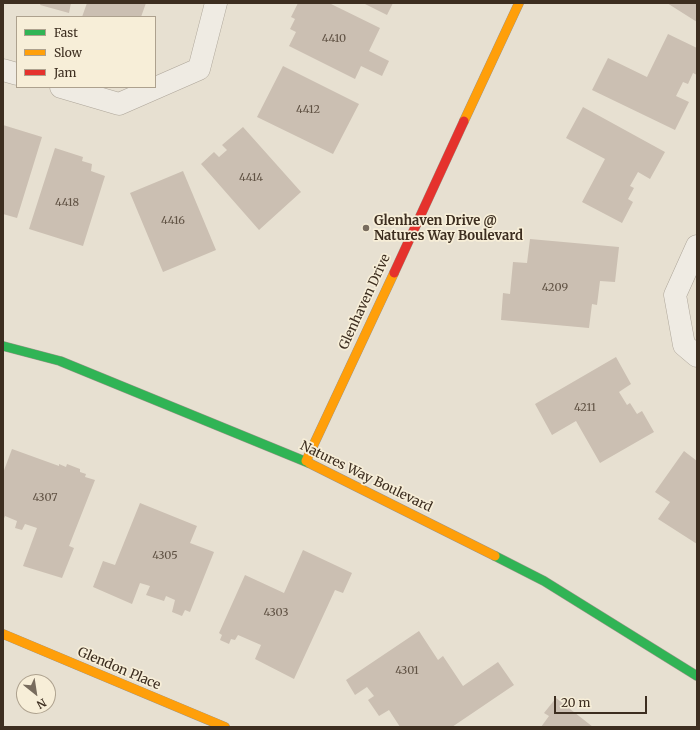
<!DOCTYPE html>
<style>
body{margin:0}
#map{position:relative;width:700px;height:730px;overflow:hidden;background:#e7e0d1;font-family:Merriweather,serif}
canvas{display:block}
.frame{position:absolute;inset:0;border:4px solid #3d2e20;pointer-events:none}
.legend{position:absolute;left:16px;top:16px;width:140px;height:72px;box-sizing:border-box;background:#f7eed8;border:1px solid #ada18e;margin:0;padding:5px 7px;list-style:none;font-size:12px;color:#3d2e20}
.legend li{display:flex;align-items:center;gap:8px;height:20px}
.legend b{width:20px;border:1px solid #ada18e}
.north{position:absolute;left:16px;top:674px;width:40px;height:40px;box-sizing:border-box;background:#f7eed8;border:1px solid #ada18e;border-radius:50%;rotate:150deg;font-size:11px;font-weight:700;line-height:16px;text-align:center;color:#3d2e20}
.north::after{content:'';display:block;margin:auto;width:14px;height:18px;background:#786c5e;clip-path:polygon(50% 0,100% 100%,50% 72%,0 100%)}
.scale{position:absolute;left:554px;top:696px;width:93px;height:18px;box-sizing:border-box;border:2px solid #3d2e20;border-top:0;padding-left:5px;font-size:12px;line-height:14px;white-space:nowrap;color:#3d2e20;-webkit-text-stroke:3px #f7eed8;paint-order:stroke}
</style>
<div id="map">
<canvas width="700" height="730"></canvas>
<div class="frame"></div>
<ul class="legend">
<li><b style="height:5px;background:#30b455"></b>Fast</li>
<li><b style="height:5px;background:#ff9f0a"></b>Slow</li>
<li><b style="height:5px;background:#e5322d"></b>Jam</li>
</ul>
<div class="north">N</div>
<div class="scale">20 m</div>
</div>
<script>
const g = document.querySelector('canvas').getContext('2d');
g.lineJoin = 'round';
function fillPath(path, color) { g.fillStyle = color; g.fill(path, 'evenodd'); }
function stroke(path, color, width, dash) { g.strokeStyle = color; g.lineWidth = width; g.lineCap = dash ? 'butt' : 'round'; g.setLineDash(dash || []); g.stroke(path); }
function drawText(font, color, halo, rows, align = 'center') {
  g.font = font + ' Merriweather,serif'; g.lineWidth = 3.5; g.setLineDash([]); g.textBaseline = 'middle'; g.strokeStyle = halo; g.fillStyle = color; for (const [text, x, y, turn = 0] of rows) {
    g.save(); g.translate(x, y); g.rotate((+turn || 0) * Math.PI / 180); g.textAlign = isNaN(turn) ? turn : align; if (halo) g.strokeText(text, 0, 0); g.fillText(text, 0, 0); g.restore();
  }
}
const building = new Path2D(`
 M 41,3 L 71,3 L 69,13 L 40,5 Z
 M 87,3 L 146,3 L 141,17 L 82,17 Z
 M 298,3 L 329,3 L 380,28 L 369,51 L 389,61 L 382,76 L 361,66 L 355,79 L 289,46 L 296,32 L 290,29 L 295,19 L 291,17 Z
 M 363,3 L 393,3 L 387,15 Z
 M 667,3 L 697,3 L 697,22 L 678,10 Z
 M 668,34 L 697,48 L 697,75 L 693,73 L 688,84 L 683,82 L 676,96 L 689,102 L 675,130 L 592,90 L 608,58 L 647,77 Z
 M 283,66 L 359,104 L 333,154 L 257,117 Z
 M 583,107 L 665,152 L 650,179 L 638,172 L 630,186 L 634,188 L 628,199 L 633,202 L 622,223 L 582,202 L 605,159 L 566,138 Z
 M 3,125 L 42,137 L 17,218 L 3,214 Z
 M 243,127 L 301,192 L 259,230 L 201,164 L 214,152 L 219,157 L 227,150 L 222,145 Z
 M 55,148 L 83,157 L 82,161 L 92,164 L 91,171 L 105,176 L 83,246 L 29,229 Z
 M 183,171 L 216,250 L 163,272 L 130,193 Z
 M 530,239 L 619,247 L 615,282 L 600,281 L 597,305 L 592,304 L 589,328 L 501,320 L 503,293 L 510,294 L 513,262 L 527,263 Z
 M 616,357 L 631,384 L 619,392 L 627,405 L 630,403 L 637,414 L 642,411 L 654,432 L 600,463 L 576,421 L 552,435 L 535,404 Z
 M 12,449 L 59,466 L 59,464 L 66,467 L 67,464 L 80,469 L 80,472 L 86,474 L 85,477 L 95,480 L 69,546 L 74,548 L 62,578 L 23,566 L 37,528 L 25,524 L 22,530 L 15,528 L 17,521 L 5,516 L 3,521 L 3,473 Z
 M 684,451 L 697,461 L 697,544 L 658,519 L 670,502 L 655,492 Z
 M 140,503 L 197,526 L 190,543 L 214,552 L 190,612 L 185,610 L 182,616 L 172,612 L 175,600 L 166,596 L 164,601 L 146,595 L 150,586 L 140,583 L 132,604 L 93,587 L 103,561 L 115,565 Z
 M 303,550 L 352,573 L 343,593 L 335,590 L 294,679 L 255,659 L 261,645 L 238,635 L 235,640 L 231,639 L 229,644 L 220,640 L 222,635 L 219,633 L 245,575 L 284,593 Z
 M 419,631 L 438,660 L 443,656 L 463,686 L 498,662 L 514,685 L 452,727 L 400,727 L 389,710 L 379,716 L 368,700 L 374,696 L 367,687 L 355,695 L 346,680 Z
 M 556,698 L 593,727 L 541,727 L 549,716 L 544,713 Z`);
const street = new Path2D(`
 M 3,70 L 17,74
 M 61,87 L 119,104 L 199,69 L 216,3
 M 697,246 L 675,295 L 684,345 L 697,356`);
const fast = new Path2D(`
 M 3,346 L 60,361 L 309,463
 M 495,556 L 544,581 L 697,676`);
const slow = new Path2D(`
 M 464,121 L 519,3
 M 306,461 L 394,273
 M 309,463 L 495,556
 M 3,634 L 225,727`);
const jam = new Path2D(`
 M 394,273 L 464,121`);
const markers = [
 [366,228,4,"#786c5e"]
];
const numberNames = [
 ["4410",334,39],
 ["4412",308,110],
 ["4414",251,178],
 ["4418",67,203],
 ["4416",173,221],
 ["4209",555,288],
 ["4211",585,408],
 ["4307",45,498],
 ["4305",165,556],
 ["4303",276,613],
 ["4301",407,671]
];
const poiNames = [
 ["Glenhaven Drive @",374,221],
 ["Natures Way Boulevard",374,236]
];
const streetNames = [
 ["Glenhaven Drive",365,302,-65],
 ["Natures Way Boulevard",366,477,26],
 ["Glendon Place",119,669,23]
];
fillPath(building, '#cbbfb2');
stroke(street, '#ada599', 23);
stroke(fast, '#9c958a', 10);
stroke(slow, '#9c958a', 10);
stroke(jam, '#9c958a', 10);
stroke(street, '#efebe3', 22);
stroke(fast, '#30b455', 9);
stroke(slow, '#ff9f0a', 9);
stroke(jam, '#e5322d', 9);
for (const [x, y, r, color] of markers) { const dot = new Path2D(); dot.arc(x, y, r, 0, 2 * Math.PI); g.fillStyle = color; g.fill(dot); stroke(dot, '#f7eed8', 1.5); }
drawText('11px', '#605244', null, numberNames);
drawText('bold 13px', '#3d2e20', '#f7eed8', poiNames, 'left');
drawText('13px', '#3d2e20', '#f7eed8', streetNames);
</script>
